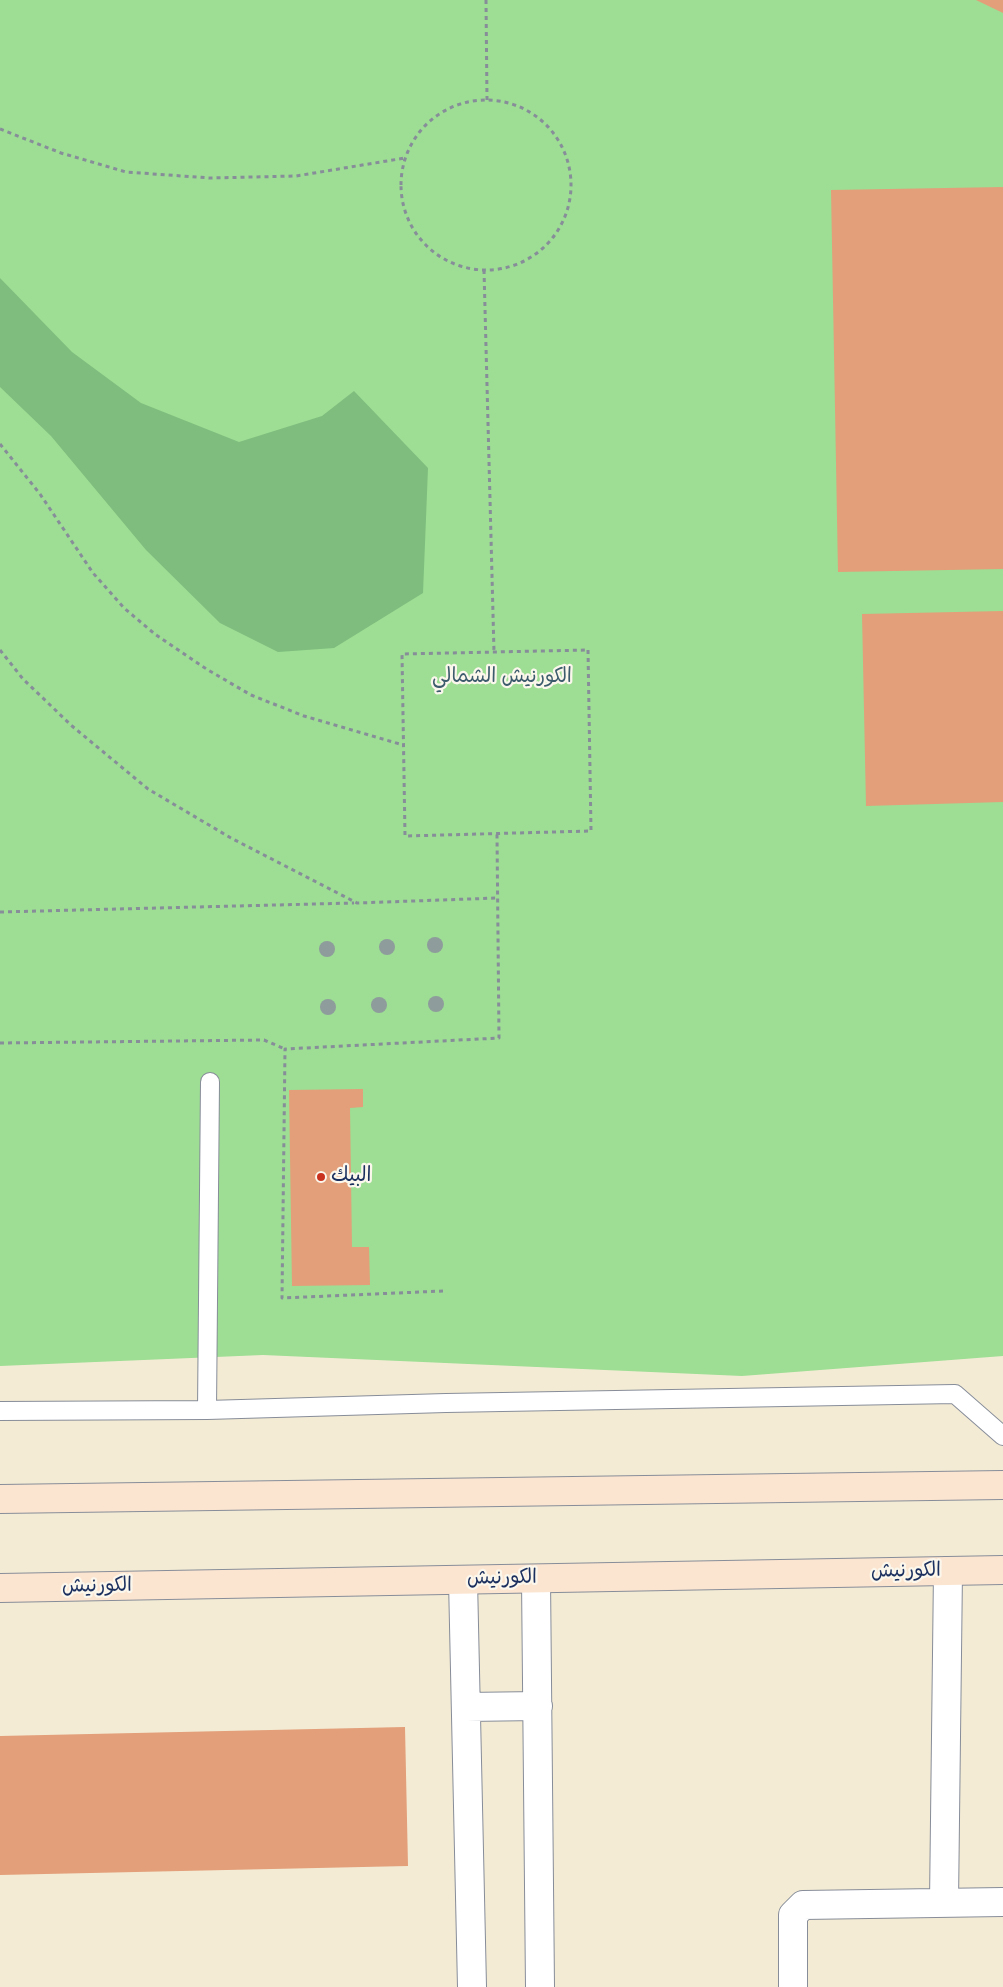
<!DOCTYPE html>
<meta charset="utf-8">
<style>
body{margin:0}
canvas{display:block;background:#f3ebd4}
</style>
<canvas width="1003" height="1987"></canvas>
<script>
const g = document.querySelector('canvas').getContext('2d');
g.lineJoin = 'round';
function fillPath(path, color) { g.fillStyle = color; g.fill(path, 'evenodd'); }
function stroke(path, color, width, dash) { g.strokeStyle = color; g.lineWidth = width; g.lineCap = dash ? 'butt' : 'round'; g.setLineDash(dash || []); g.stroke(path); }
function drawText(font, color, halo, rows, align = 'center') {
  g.font = font + ' Mynerve,"Playpen Sans Arabic",sans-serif'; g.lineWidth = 4.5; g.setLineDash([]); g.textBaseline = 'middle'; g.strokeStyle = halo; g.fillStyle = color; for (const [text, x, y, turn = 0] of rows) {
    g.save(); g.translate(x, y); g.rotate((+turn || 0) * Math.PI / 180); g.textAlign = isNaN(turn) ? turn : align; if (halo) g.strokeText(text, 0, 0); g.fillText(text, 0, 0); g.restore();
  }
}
const green = new Path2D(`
 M 0,0 L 1003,0 L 1003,1356 L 742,1376 L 263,1355 L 0,1366 Z`);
const forest = new Path2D(`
 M 0,278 L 72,352 L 141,403 L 239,442 L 322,416 L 354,391 L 428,468 L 423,593 L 334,648 L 278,652 L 220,623 L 146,550 L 51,436 L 0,387 Z`);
const building = new Path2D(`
 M 976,0 L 1003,0 L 1003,13 Z
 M 1003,187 L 1003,569 L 838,572 L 831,190 Z
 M 1003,611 L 1003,802 L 866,806 L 862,614 Z
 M 363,1089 L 363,1107 L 350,1108 L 352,1247 L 369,1247 L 370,1285 L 292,1286 L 289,1090 Z
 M 405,1727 L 408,1866 L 0,1875 L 0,1736 Z`);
const path = new Path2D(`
 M 486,0 L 487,100
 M401 185a85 85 0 1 1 170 0a85 85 0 1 1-170 0Z
 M 0,129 L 61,153 L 126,172 L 210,178 L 296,176 L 405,158
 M 484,270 L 494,652
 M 0,444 L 40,494 L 93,573 L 124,608 L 156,635 L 208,670 L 251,695 L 304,716 L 403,745
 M 0,650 L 23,679 L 72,726 L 148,789 L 231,838 L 357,903 L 497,898
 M 588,650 L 591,831 L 405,836 L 402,654 Z
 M 0,912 L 354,903
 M 0,1043 L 264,1040 L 285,1049
 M 443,1291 L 282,1298 L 285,1049 L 499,1038 L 497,834`);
const service = new Path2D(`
 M 207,1410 L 210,1082
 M 0,1411 L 207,1410 L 446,1403 L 955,1394 L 1003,1436`);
const minor = new Path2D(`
 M 536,1579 L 540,1987
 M 463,1580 L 472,1987
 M 466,1707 L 538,1706
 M 944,1902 L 948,1571
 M 793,1987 L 793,1915 L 803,1905 L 1003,1902`);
const secondary = new Path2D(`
 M 0,1499 L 1003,1485
 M 0,1588 L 1003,1570`);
const trees = [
 [435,945],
 [387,947],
 [327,949],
 [436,1004],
 [379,1005],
 [328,1007]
];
const markers = [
 [321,1177,5,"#c8321e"]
];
const parkNames = [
 ["الكورنيش الشمالي",502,678]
];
const poiNames = [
 ["البيك",331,1177]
];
const streetNames = [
 ["الكورنيش",906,1572,-1],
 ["الكورنيش",502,1579,-1],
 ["الكورنيش",97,1587,-1]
];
fillPath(green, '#9dde94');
fillPath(forest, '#7ebd7e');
fillPath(building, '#e39f79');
stroke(service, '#878d99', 20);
stroke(minor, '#878d99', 30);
stroke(secondary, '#878d99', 30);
stroke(path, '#878d99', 3, [4, 4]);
stroke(service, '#fff', 18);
stroke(minor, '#fff', 28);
stroke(secondary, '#fce5d0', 28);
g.fillStyle = '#8e9c9b';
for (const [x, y] of trees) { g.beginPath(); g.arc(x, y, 8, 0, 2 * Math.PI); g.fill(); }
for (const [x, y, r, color] of markers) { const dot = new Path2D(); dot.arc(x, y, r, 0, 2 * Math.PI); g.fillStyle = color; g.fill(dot); stroke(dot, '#fbf7ec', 2); }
drawText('20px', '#3c5b6c', '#fbf7ec', parkNames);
drawText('20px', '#1b2f5e', '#fbf7ec', poiNames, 'left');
drawText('20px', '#1b2f5e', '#fbf7ec', streetNames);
</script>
